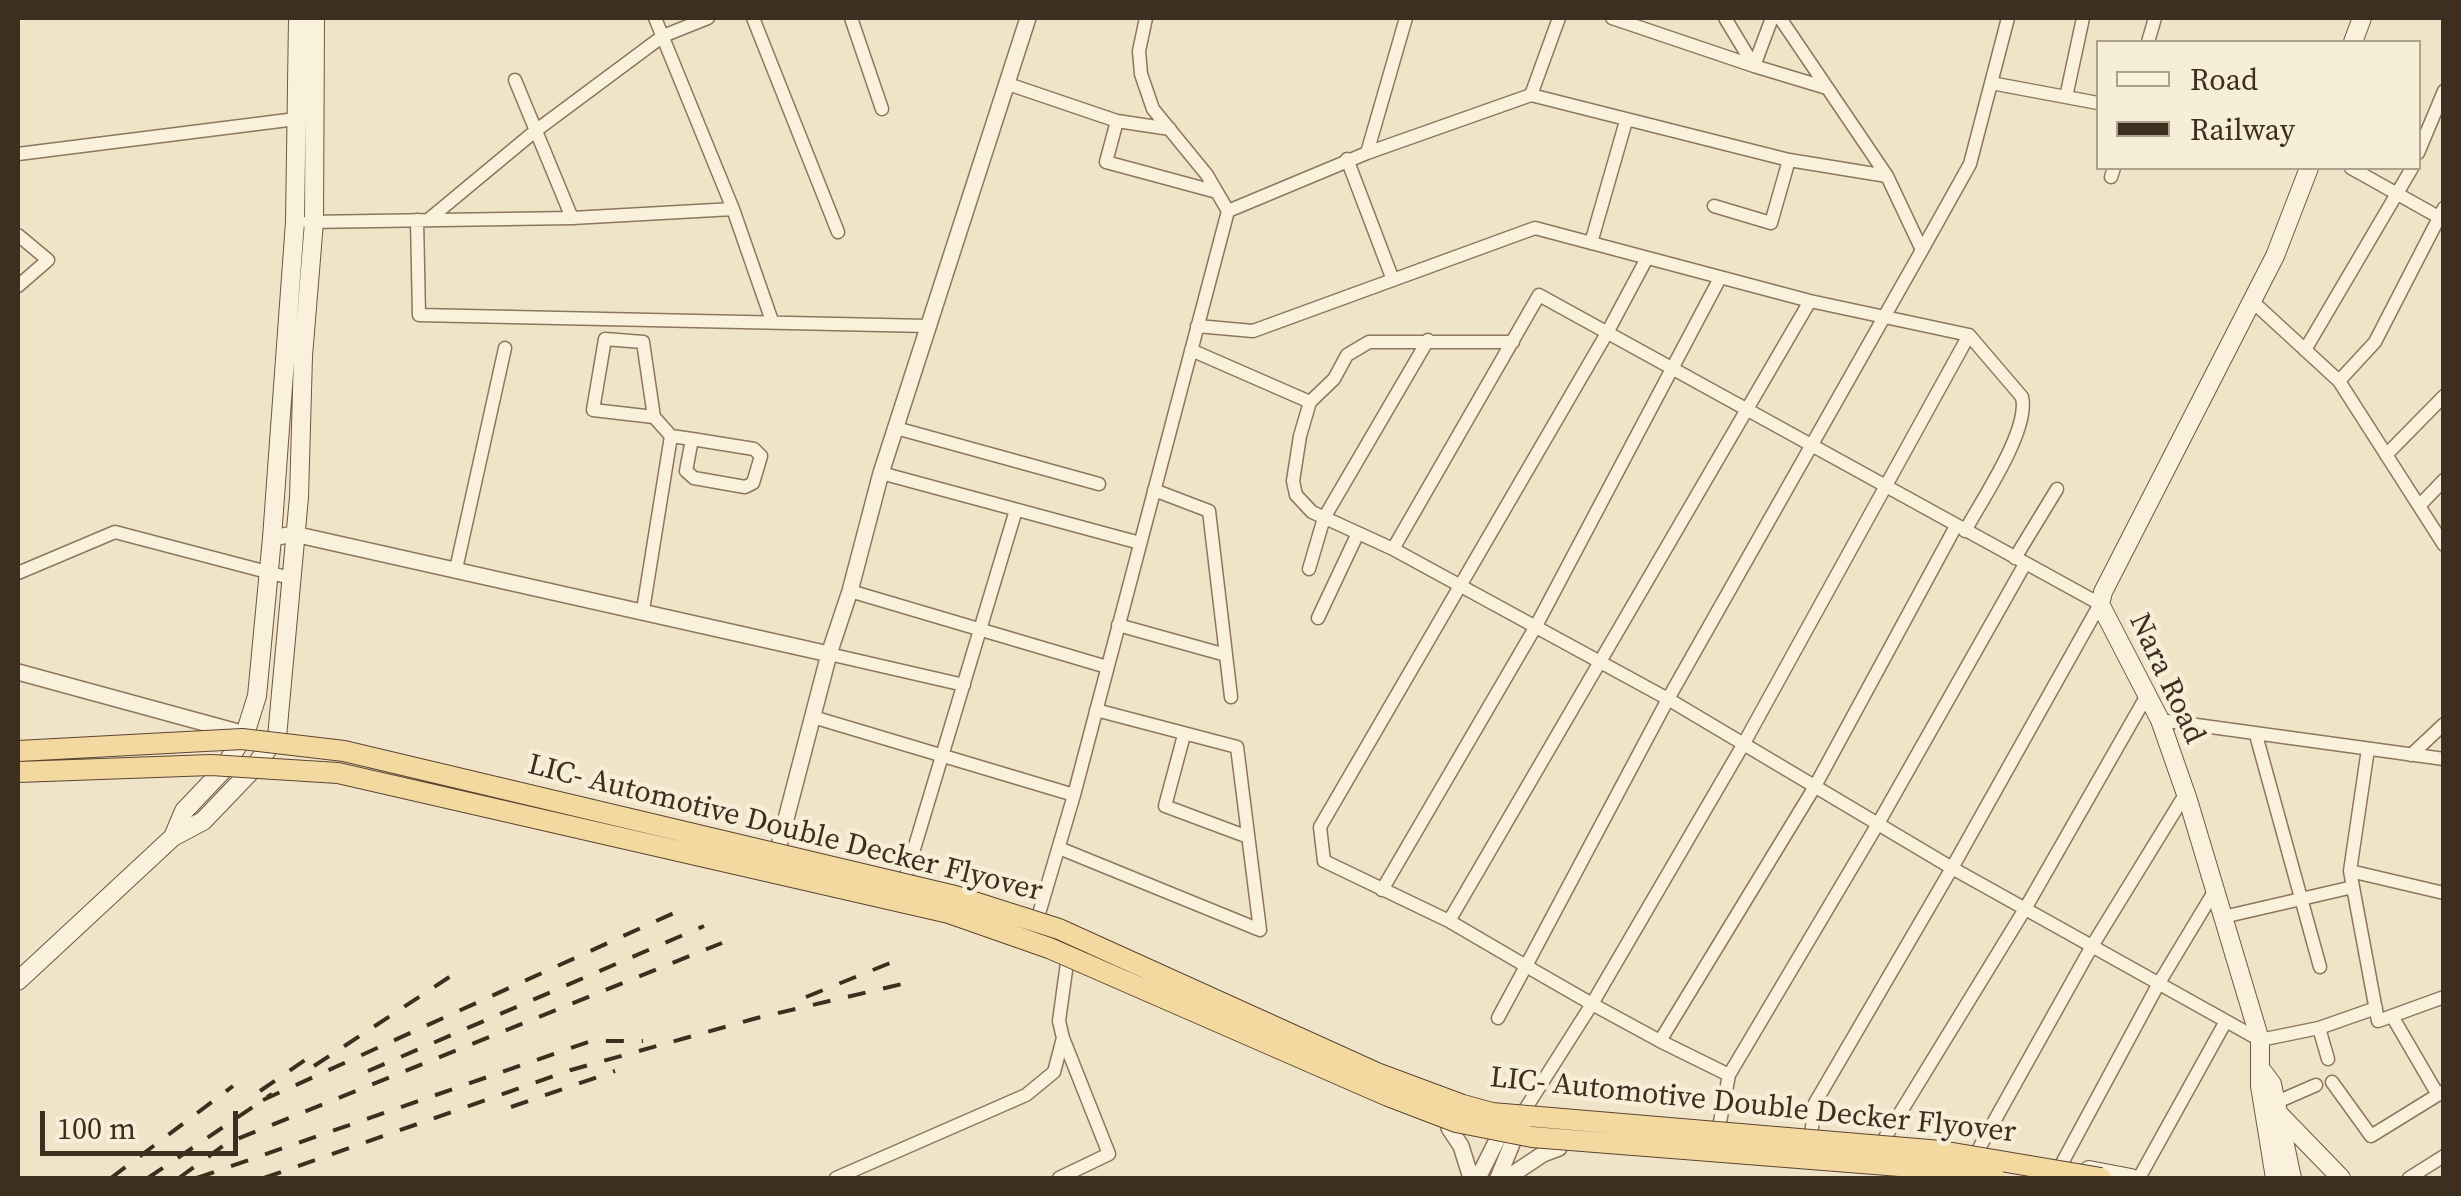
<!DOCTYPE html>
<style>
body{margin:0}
#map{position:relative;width:2461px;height:1196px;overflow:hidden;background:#f0e4c8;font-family:"Source Serif 4",serif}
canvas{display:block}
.frame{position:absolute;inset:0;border:20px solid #3d2e20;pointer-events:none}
.legend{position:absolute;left:2096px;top:40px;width:325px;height:130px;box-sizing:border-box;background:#f7eed8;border:2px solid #ada18e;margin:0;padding:12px 18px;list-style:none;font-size:30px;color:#3d2e20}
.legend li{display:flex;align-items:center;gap:20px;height:50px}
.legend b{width:50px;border:2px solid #ada18e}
.scale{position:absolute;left:40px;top:1111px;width:198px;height:45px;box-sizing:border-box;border:5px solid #3d2e20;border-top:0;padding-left:12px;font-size:30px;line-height:35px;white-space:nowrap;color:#3d2e20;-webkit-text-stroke:8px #f7eed8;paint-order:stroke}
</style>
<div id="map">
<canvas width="2461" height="1196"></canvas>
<div class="frame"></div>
<ul class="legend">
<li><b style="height:12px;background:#faf1dc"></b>Road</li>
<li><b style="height:12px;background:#3d2e20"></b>Railway</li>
</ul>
<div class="scale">100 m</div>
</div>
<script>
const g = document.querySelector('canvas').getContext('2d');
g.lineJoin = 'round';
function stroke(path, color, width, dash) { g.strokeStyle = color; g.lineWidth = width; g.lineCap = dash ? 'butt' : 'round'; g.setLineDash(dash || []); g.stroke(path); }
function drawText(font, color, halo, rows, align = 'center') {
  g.font = font + ' "Source Serif 4",serif'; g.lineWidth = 9; g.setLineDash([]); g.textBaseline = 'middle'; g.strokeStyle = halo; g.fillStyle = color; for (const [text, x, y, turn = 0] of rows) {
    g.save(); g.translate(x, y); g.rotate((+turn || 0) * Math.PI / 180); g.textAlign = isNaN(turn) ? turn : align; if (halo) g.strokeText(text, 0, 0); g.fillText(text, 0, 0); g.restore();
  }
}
const minor = new Path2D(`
 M 753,18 L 838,232
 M 851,18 L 882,109
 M 1146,18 L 1139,51 L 1141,74 L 1153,109 L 1207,175 L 1228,211 L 1367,153 L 1406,18
 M 1612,18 L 1754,66 L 1725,18
 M 1772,18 L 1754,66 L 1827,88
 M 1780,18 L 1887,176
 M 2148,42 L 2155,18
 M 515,80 L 572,218
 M 1991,83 L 2098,103
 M 1008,84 L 1117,121
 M 2066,97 L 2083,18
 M 1170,129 L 1117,121 L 1106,162 L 1217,192
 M 1367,153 L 1531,95 L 1559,18
 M 2418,153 L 2444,91
 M 18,154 L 296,119
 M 1347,159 L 1393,280
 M 2351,168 L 2444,220
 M 2111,177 L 2114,168
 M 1714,206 L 1771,223 L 1789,160
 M 733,209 L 772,321
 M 417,220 L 419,315 L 928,326
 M 428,220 L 534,132 L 663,36 L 708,18
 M 308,222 L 572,218 L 733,209 L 655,18
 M 18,235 L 48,260 L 18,286
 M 1591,243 L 1626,121
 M 1922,250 L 1970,164 L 2008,18
 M 2252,301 L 2339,381 L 2444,545
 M 1197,326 L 1253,331 L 1535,228 L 1810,301 L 1449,921 L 1526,966 L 1498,1018
 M 1191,350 L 1310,402 L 1300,436 L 1293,481 L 1296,495 L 1312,512 L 1393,549 L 1668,699 L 1952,868 L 2260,1040 L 2319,1028 L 2376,1008
 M 2305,350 L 2412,168
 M 2339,381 L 2375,342 L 2444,208
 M 1310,402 L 1334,379 L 1347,355 L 1369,342 L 1513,342
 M 654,417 L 643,342 L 605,339 L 593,410 L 654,417 L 671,436 L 692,439 L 686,471 L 694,478 L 745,487 L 753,483 L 761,456 L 754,449 L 692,439
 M 896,428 L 1099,484
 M 2386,455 L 2444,396
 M 881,473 L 1140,543
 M 1154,490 L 1209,511 L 1231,697
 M 2419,506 L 2444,480
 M 1965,531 C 1981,501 2030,430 2022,397 L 1969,335
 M 1393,549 L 1539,295 L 2100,604 L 1952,868 L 1815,1103 L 1810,1143
 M 2015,558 L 2057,489
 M 456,569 L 505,348
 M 1309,569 L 1324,518 L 1428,340
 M 18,573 L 115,532 L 290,578
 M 850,591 L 1107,667
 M 643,610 L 671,436
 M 1318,618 L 1358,533
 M 1118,625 L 1226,655
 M 829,654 L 964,685
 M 813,717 L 1074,795
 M 2160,720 L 2444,759
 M 1184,735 L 1165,806 L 1248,837
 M 2256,735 L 2320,967
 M 2411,755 L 2444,724
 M 1059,848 L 1260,930 L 1237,747 L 1096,710
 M 2350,871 L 2368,749
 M 905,879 L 1016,510
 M 1382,890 L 1536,626 L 1720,278
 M 2444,893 L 2350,871 L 2378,1021 L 2444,997
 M 1038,917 L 1074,795 L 1228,211
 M 2223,917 L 2353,887
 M 1449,921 L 1324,861 L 1320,827 L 1607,333 L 1647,258
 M 2392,1016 L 2438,1095
 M 2319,1028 L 2328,1059
 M 1660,1041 L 1592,1004 L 1743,745 L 1969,335 L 1810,301
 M 1729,1075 L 1660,1041 L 1814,788 L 1956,526
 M 2332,1082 L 2371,1136 L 2444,1091
 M 2277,1102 L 2316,1085
 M 1524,1111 L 1592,1004 L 1526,966 L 1668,699 L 1922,250 L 1887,176 L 1789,160 L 1531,95
 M 1719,1127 L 1729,1075 L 1879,822 L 2025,564
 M 1883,1141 L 2025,909 L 2146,697
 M 1977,1152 L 2092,946 L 2186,793
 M 2061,1165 L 2159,983 L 2215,890
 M 836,1178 L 1026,1095 L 1054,1072 L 1063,1038 L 1059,1021 L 1067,963
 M 1059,1178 L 1109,1154 L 1063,1038
 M 2139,1178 L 2226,1021
 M 2409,1178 L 2444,1156`);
const tertiary = new Path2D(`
 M 272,538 L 294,534 L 829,654
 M 18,672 L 245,734
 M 775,861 L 829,654 L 850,591 L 881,473 L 1028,18
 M 1449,1128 L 1461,1146 L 1471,1178
 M 1478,1178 L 1497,1140 L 1500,1122
 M 1498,1178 L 1520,1124
 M 1507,1178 L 1543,1154 L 1559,1148`);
const secondary = new Path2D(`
 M 2353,42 L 2362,18
 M 173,837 L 184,811 L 221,772 L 245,734 L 257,696 L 272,538 L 295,222 L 298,18
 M 18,981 L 173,837 L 203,821 L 250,772 L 277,737 L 299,497 L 303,356 L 314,222 L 315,18
 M 2263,1072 L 2272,1084 L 2292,1178
 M 2280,1115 L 2341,1178
 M 2089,1170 L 2131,1178
 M 2275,1178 L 2260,1086 L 2260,1040 L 2188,800 L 2160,720 L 2100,604 L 2103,592 L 2275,256 L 2309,168`);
const rail = new Path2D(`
 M 18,758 L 230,746 L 315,751 L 961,902 L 1060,936 L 1428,1100 L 1501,1118 L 1568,1127 L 1869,1147 L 1952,1156 L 2082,1178
 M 806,997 L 900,959
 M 314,1066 L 454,974
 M 368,1071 L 704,926
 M 260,1091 L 308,1058
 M 263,1100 L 687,907
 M 511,1107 L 615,1071
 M 111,1178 L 233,1086
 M 148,1178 L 272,1094
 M 179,1178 L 227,1143 L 722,943
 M 197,1178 L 591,1041 L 643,1041
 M 264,1178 L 571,1070 L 757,1018 L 915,981`);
const primaryBridge = new Path2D(`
 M 18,751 L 242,739 L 344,751 L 955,896 L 1059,929 L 1377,1073 L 1463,1105 L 1492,1113 L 1941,1151 L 2101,1178
 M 18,772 L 211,765 L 338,773 L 949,913 L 1049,948 L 1388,1096 L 1456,1122 L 1532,1137 L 1938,1169 L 1995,1178`);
const streetNames = [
 ["Nara Road",2166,679,65],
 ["LIC- Automotive Double Decker Flyover",785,829,14],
 ["LIC- Automotive Double Decker Flyover",1753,1106,6]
];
stroke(minor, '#8d765c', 15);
stroke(tertiary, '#8d765c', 18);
stroke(secondary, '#6f573f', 20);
stroke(minor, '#faf1dc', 12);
stroke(tertiary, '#faf1dc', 15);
stroke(secondary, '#faf1dc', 18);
stroke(rail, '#3d2e20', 4, [18, 18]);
stroke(primaryBridge, '#5b4430', 22, []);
stroke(primaryBridge, '#f3d9a0', 20);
drawText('30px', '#3d2e20', '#f7eed8', streetNames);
</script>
